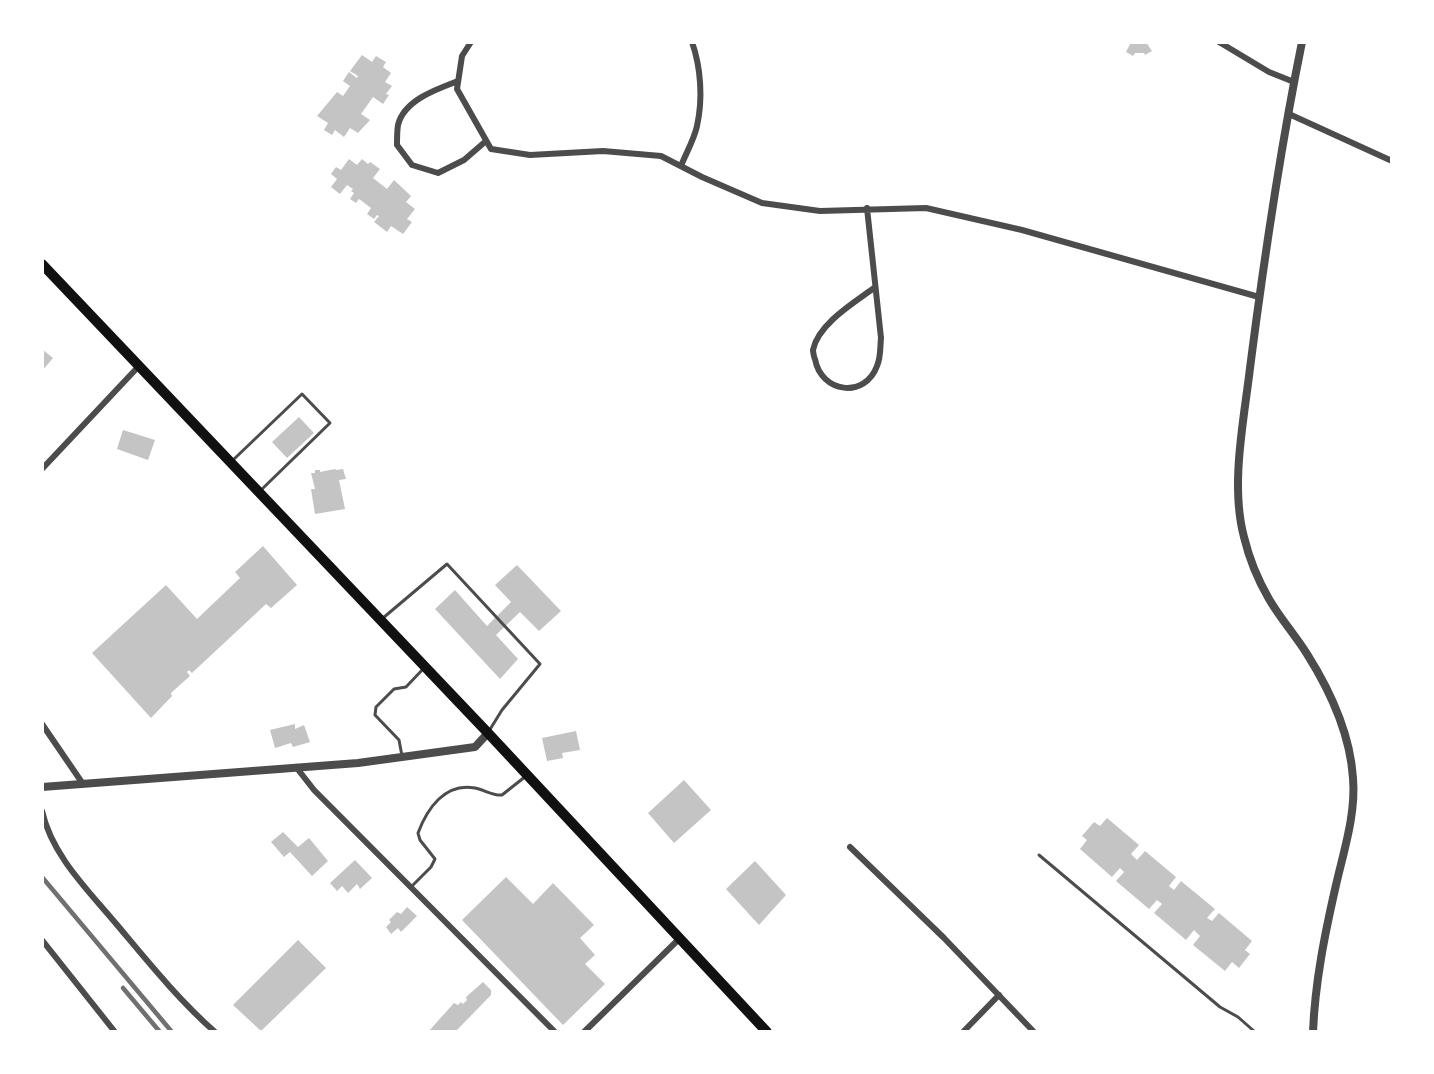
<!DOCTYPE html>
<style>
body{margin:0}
#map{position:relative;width:1434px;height:1074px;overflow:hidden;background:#fff;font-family:Commissioner,sans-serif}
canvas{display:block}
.frame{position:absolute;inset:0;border:44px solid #fff;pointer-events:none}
</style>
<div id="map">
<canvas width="1434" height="1074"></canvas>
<div class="frame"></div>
</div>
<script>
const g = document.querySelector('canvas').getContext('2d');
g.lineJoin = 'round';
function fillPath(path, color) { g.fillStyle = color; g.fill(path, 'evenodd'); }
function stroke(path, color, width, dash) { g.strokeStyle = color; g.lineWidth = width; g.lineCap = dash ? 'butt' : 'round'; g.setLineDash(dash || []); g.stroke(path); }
const building = new Path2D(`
 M 1131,42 L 1146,42 L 1152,51 L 1145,55 L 1144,53 L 1135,53 L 1133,56 L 1126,52 Z
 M 362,55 L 372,62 L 376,56 L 386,62 L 383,67 L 391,73 L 385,82 L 392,86 L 386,94 L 389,95 L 383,104 L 373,97 L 361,114 L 370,120 L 358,133 L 350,128 L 344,137 L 335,130 L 332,135 L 324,130 L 328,123 L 317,116 L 337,92 L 343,96 L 350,86 L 343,81 L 349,72 L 357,78 L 358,76 L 350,71 Z
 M 349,159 L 357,165 L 362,159 L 368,164 L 370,162 L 380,169 L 373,178 L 387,189 L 394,180 L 411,196 L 406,202 L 415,209 L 407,219 L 412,222 L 403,234 L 391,226 L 387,232 L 374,222 L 379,216 L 377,215 L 374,219 L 367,214 L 371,208 L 359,199 L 356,203 L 350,199 L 354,193 L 351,191 L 353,189 L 347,185 L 340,194 L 331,187 L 337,179 L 331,174 L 336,167 L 341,170 Z
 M 42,349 L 53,358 L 42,371 Z
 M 299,417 L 314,433 L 287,458 L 272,442 Z
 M 123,430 L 155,440 L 148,460 L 117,449 Z
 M 335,469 L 336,470 L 343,469 L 346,479 L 339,480 L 345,509 L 315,514 L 311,489 L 315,489 L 311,473 L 315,473 L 315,470 L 320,470 L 320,472 Z
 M 263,546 L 297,585 L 271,608 L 266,604 L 192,673 L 189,670 L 187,672 L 190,676 L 171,693 L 172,696 L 151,718 L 92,653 L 166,585 L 197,619 L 240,578 L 235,572 Z
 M 517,565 L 561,611 L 539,631 L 520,612 L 496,635 L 518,659 L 500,679 L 435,609 L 455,590 L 487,626 L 511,602 L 495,585 Z
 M 295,724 L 295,729 L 304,725 L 310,742 L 293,747 L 291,743 L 275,748 L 270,730 Z
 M 576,731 L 580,750 L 562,753 L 563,758 L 547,761 L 542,738 Z
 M 684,780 L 711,810 L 674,843 L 648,813 Z
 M 1107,818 L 1139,845 L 1131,854 L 1137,860 L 1145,851 L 1176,877 L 1169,886 L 1174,890 L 1181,881 L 1215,909 L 1207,918 L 1212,921 L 1219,913 L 1252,941 L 1245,950 L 1250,954 L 1239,968 L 1232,962 L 1225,971 L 1193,945 L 1200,936 L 1194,930 L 1186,940 L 1154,913 L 1162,904 L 1157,900 L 1149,909 L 1116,881 L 1124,872 L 1120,868 L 1112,877 L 1080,849 L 1087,840 L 1082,836 L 1094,822 L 1100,826 Z
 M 283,832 L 298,847 L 309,838 L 328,861 L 312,876 L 290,852 L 284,857 L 271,842 Z
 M 355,860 L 372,878 L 360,889 L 357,884 L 348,893 L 342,886 L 337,891 L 330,883 Z
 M 755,861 L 786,895 L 759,925 L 726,889 Z
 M 506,877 L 533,904 L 553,883 L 594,925 L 580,938 L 595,955 L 585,964 L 605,984 L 563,1025 L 462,920 Z
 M 407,907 L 417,916 L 401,932 L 398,928 L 391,934 L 386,927 L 391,922 L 389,920 L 397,912 L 401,914 Z
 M 298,940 L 326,968 L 261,1031 L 233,1005 Z
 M 483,982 L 491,990 L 491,995 L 457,1030 L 459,1032 L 428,1032 L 454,1003 L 458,1005 L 461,1002 L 463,1004 L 467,1000 L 466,997 Z`);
const service = new Path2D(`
 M 233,460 L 302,394 L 330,423 L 260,491
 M 383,618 L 447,564 L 540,664 L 502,710 L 489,731
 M 402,756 L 399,740 L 375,715 L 376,707 L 394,689 L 406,687 L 424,668
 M 1039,855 L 1220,1007 L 1238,1017 L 1255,1032
 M 411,887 L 431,867 L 435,859 L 420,840 L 418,833 C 427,809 445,782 475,788 C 485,790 493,796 502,795 L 526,776`);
const minor = new Path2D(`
 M 471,42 L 462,56 L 457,89 L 491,149 L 530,155 L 603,151 L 661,156 L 702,177 L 762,203 L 820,211 L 926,208 L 1022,230 L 1259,297
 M 1219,42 L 1269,72 L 1294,82
 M 458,81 C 437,89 404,100 398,125 C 397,131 397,138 397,145 L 412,165 L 438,173 L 464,160 L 486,141
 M 1289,114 L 1392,161
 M 681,166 C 686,153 694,140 697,126 C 703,99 701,68 692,42
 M 867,208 L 881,338 C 880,347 881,357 877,366 C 865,399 821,393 815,359 C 814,358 813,351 813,350 C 818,324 855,302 874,288
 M 42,469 L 138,367
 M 42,724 L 83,784
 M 296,767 L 314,790 L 555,1032
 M 42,811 C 52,856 89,891 118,926 C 149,963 179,1000 215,1032
 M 850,847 L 944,938 L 1034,1032
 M 42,940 L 115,1032
 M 584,1032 L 679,939
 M 963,1032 L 999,995`);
const tertiary = new Path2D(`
 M 1302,42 C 1280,150 1264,259 1250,368 C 1244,420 1230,485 1244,537 C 1249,558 1258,580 1269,599 C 1280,618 1295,635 1307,654 C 1331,692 1350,733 1353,778 C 1356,814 1344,850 1336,885 C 1325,933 1315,982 1313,1032
 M 42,787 L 358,763 L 475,747 L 488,733`);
const trunk = new Path2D(`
 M 42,264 L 488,733 L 767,1032`);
const rail = new Path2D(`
 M 42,877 L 172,1032
 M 123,988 L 160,1032`);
fillPath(building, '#c4c4c4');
stroke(service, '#4c4c4c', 3);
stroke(minor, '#4c4c4c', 6);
stroke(tertiary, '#4c4c4c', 8);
stroke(trunk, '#111', 10);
stroke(rail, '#707070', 4.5);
</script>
